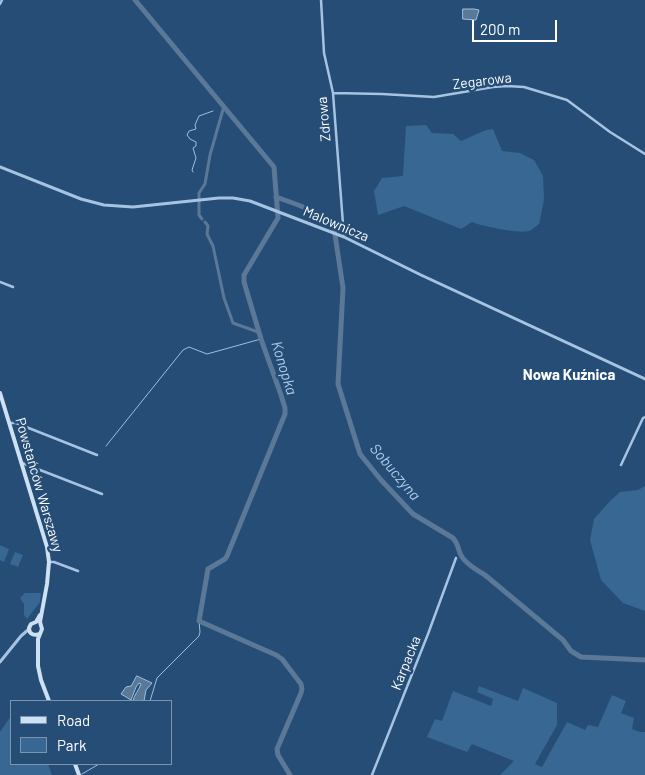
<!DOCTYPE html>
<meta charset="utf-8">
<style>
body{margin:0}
#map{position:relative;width:645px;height:775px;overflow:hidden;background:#254d76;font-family:Barlow,sans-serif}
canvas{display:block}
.legend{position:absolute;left:10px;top:700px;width:162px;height:65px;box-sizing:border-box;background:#254d76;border:1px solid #7c94ad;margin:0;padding:6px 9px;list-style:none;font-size:15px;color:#fff}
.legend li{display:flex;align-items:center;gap:10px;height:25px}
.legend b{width:25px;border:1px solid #7c94ad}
.scale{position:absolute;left:472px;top:20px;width:85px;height:22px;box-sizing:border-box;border:2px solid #fff;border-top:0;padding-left:6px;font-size:15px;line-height:18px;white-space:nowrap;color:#fff;-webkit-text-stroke:4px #254d76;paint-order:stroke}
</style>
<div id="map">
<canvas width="645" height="775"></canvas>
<ul class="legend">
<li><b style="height:6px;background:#cee0f3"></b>Road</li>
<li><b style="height:14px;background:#396793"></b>Park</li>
</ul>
<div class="scale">200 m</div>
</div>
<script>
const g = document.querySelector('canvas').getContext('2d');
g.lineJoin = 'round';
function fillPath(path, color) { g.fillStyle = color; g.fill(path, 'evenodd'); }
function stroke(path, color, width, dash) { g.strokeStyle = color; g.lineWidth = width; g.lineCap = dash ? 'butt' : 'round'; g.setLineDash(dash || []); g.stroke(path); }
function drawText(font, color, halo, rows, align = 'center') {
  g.font = font + ' Barlow,sans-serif'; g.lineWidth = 5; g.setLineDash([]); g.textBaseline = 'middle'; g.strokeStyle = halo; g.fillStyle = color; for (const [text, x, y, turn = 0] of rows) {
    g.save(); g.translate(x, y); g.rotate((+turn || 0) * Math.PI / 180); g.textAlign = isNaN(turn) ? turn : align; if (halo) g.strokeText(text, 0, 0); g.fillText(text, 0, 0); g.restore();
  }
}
const green = new Path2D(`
 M 426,125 L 432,133 L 453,134 L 461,141 L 486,130 L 493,129 L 502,151 L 520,153 L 534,160 L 543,176 L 544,200 L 539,224 C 536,226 532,230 529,231 C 518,234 482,226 472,222 L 461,229 L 404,206 L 378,215 L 374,191 L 382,178 L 403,176 L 406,126 Z
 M 645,486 L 645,611 L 623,603 L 601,580 L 590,540 L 594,519 L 610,501 L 620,492 L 638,490 Z
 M 0,545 L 9,549 L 4,562 L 0,560 Z
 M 15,552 L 23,555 L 18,567 L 10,564 Z
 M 25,593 L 41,593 L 40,602 L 27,619 L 24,615 L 24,604 L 20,598 Z
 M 479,686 L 518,701 L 523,688 L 557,703 L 557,725 L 535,764 L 542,767 L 567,722 L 585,730 L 588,725 L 598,727 L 612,695 L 626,701 L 621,713 L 634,718 L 632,729 L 640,732 L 645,732 L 645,775 L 500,775 L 514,761 L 472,744 L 467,752 L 427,737 L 435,719 L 442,721 L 453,691 L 491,706 L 493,699 L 477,692 Z
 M 11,716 L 11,764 L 48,764 L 52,775 L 0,775 L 0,732 Z`);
const water = new Path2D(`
 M 463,9 L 474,9 L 479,10 L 476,20 L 463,19 Z
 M 137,676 L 152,683 L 146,690 L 144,701 L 133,701 C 134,695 139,690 141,684 L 139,683 L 136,687 L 131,700 L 121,694 L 126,687 L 131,686 Z`);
const stream = new Path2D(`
 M 193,172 L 192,170 L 196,158 L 193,148 L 196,146 L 196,142 L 190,139 L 187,135 L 189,131 L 196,129 L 195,125 L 199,116 L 213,111
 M 106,446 L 183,350 L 189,347 L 207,354 L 261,339
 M 150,701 L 157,678 L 199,636 L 200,632 L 199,621
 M 82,774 L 99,764`);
const canal = new Path2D(`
 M 202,219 L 199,215 L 199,193 L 205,184 L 210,155 L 224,106
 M 205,222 L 208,226 L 207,234 L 213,246 L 224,298 L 233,323 L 258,332`);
const river = new Path2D(`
 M 135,0 L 274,167 L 278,218 L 244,275 L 244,282 L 261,339 L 281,395 L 285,408 L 285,414 L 227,556 L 225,559 L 208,569 L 199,621 L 276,655 L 282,659 L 301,684 L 302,689 L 301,693 L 277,749 L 278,755 L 290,775
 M 276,197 C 292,203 327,213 334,228 L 343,288 L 338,384 L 360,454 L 381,480 L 413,514 L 453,538 C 459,545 457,546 460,553 C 463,562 478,571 485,575 L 563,640 L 571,651 L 581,657 L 645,660`);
const minor = new Path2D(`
 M 321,0 L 324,53 L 333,93 L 344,237
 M 0,4 L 2,0
 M 333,93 L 382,94 L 434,97 L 493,87 L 507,86 L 524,87 L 567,100 L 610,132 L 645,154
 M 0,282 L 13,287
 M 10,423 L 16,423 L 97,455
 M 22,463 L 102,494
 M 621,465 L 643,418 L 645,417
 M 49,562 L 54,562 L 78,571
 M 372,775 L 428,634 L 456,558`);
const tertiary = new Path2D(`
 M 0,167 L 81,199 L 104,205 L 133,207 L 219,198 L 233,198 L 250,201 L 344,237 L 421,275 L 645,379
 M 0,662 L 21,636 L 29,629`);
const secondary = new Path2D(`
 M 0,393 L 47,547 L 49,562 L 47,584 L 40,622 L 42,629 L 38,639 L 38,666 L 41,680 L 49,701
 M 39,634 C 34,636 29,634 29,628 L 31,624 L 36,622 L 40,615
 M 75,764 L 79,775`);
const streetNames = [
 ["Zegarowa",482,81,-7],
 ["Zdrowa",324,119,-95],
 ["Malownicza",336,224,23],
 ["Powstańców Warszawy",39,485,74],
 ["Karpacka",406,663,-68]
];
const waterNames = [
 ["Konopka",284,368,73],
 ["Sobuczyna",395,472,50]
];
const neighbourhoodNames = [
 ["Nowa Kuźnica",569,375]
];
fillPath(green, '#396793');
fillPath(water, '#5b7897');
stroke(water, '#9ac0e3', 1);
stroke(stream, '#9ac0e3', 1);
stroke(canal, '#5b7897', 3);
stroke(river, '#5b7897', 5);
stroke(minor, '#a6c4e2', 2.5);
stroke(tertiary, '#a6c4e2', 3);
stroke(secondary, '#cee0f3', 4);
drawText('14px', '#fff', '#254d76', streetNames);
drawText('italic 15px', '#b1ceea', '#254d76', waterNames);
drawText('bold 15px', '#fff', '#254d76', neighbourhoodNames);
</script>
